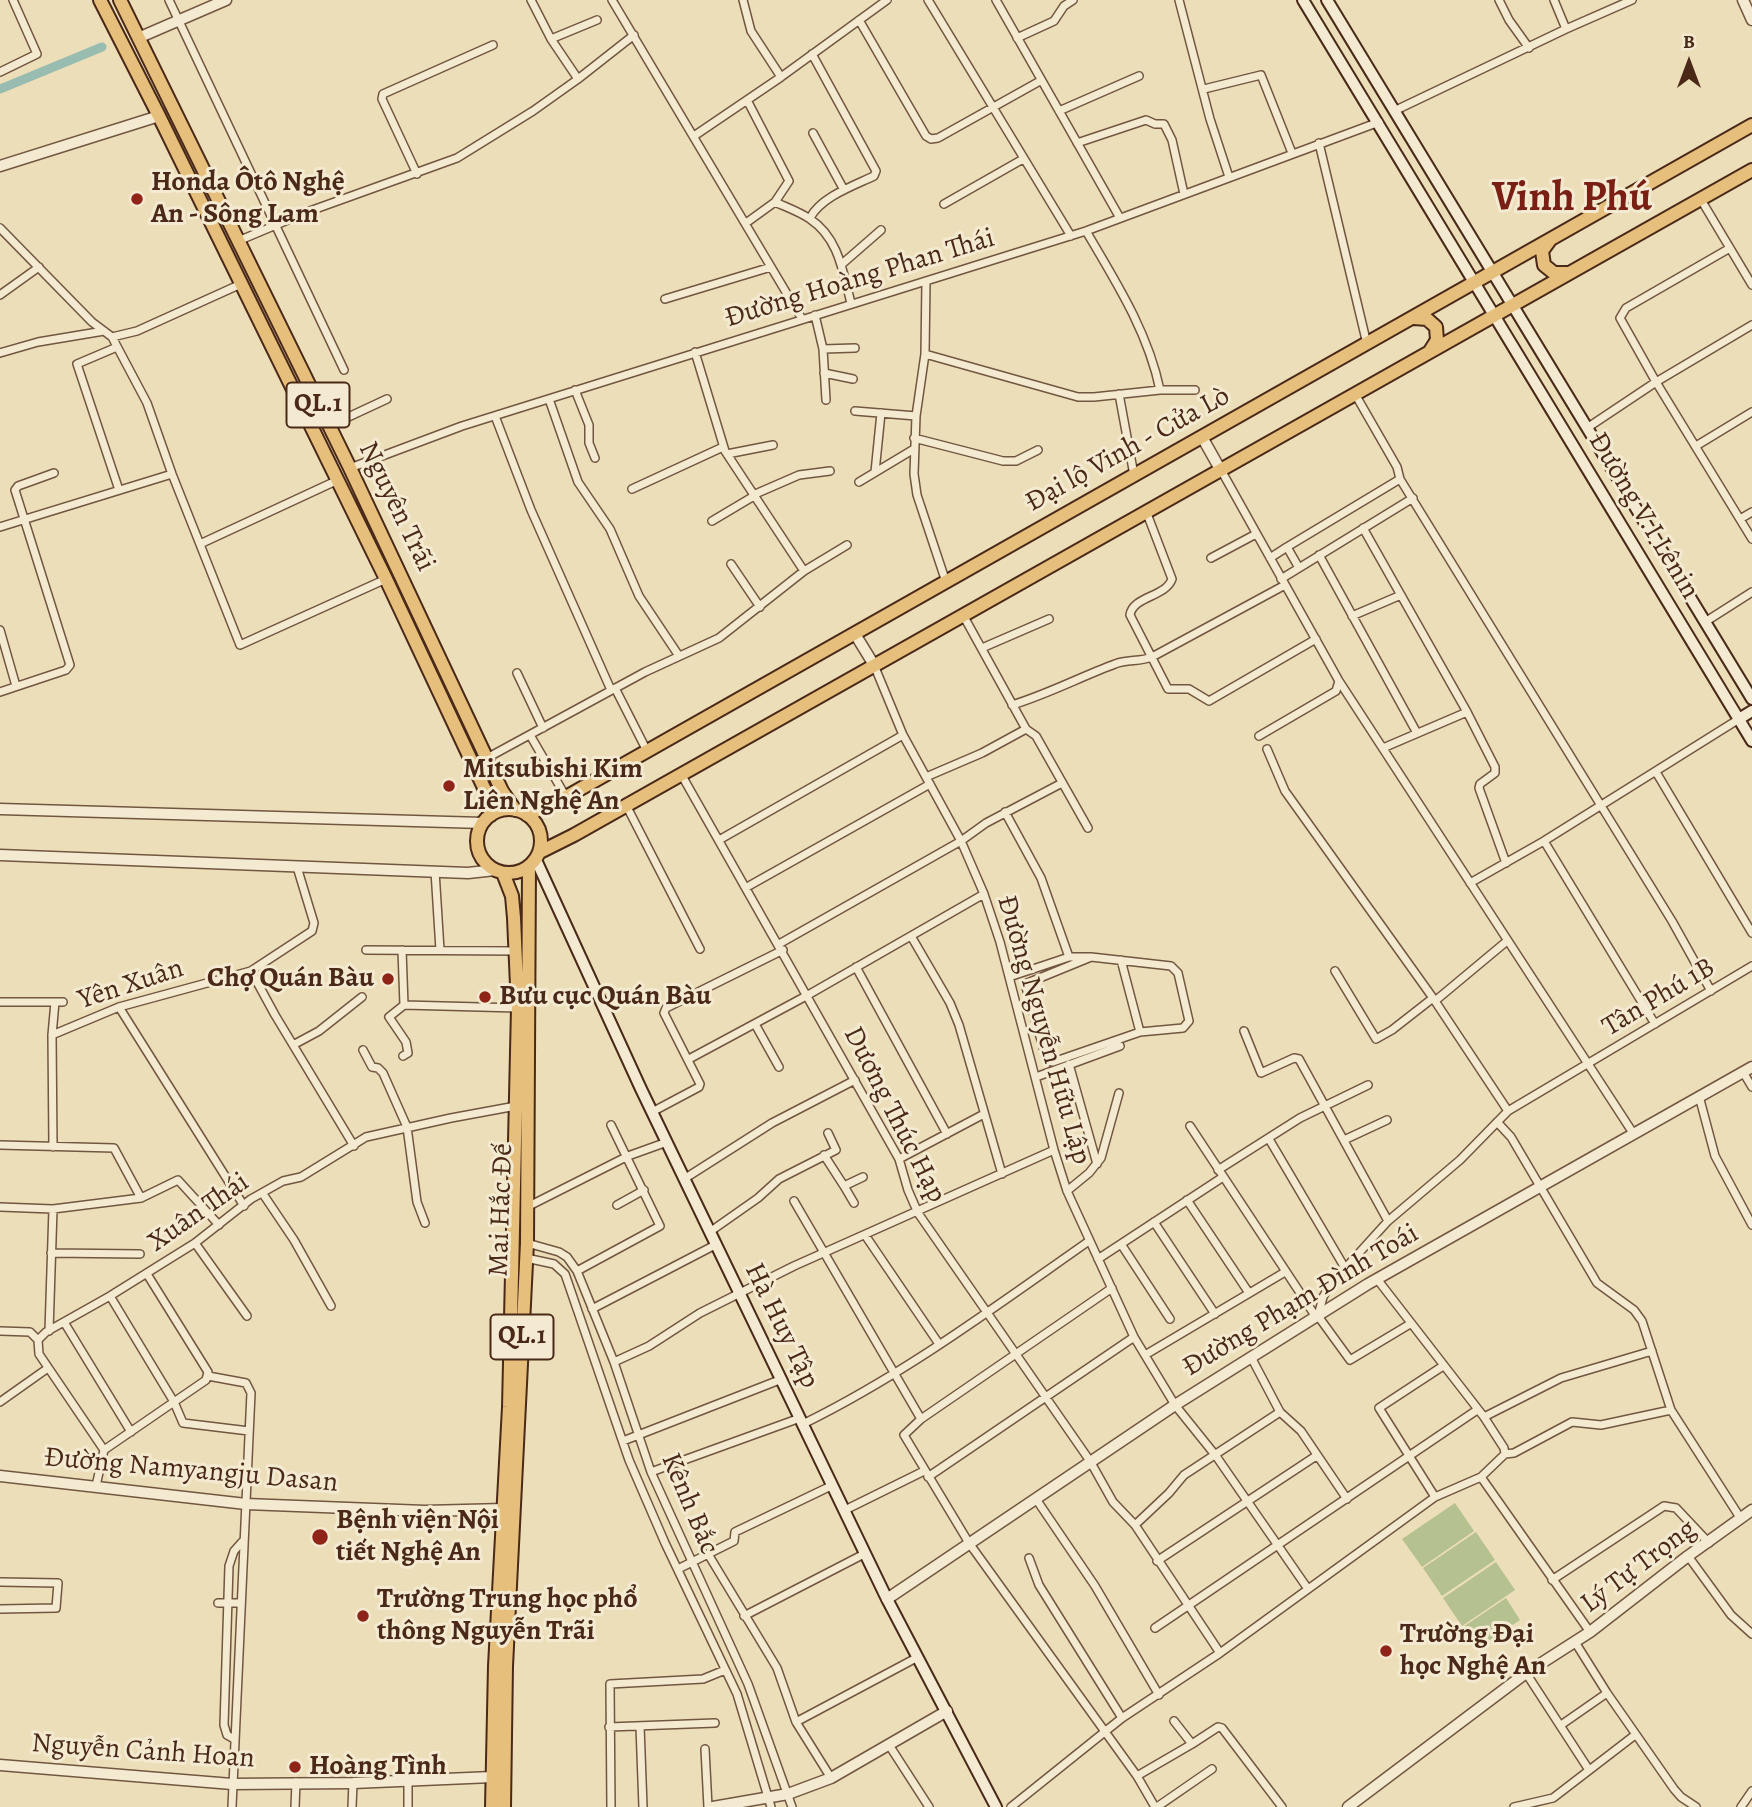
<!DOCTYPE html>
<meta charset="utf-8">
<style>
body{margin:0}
#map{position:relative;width:1752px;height:1807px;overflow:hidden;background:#ecdeb8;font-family:Alegreya,serif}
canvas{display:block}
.north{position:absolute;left:1654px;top:28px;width:70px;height:70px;-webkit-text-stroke:5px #f3ead1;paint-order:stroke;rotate:0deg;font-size:19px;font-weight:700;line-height:28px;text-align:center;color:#4a2918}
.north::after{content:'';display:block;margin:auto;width:24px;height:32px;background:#4a2918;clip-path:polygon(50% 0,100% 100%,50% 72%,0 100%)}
</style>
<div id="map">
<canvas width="1752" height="1807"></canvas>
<div class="north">B</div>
</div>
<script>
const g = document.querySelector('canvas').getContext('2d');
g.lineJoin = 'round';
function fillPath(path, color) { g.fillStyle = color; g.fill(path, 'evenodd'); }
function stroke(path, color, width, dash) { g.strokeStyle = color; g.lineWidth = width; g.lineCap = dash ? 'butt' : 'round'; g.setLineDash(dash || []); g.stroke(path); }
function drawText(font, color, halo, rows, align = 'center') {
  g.font = font + ' Alegreya,serif'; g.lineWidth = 6; g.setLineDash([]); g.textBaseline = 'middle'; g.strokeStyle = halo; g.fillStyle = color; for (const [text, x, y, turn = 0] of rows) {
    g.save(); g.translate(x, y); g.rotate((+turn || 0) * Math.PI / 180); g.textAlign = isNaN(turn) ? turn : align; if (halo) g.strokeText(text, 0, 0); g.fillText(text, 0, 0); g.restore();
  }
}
const green = new Path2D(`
 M 1455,1503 L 1474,1531 L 1422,1567 L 1402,1539 Z
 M 1476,1532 L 1495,1560 L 1442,1596 L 1423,1568 Z
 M 1496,1562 L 1515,1590 L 1462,1626 L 1443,1598 Z
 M 1506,1598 L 1520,1620 L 1478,1648 L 1463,1627 Z`);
const canal = new Path2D(`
 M 0,89 L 102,47`);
const minor = new Path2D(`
 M 169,0 L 344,370
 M 531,0 L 551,39 L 578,79
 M 612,0 L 802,319
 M 743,0 L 751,31 L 781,77
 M 928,0 L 1071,236
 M 996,0 L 1120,218
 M 1179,0 L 1210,119 L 1229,177
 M 1499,0 L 1509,20 L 1529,48
 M 1554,0 L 1566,29
 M 859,20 L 926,136 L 931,139 L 938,138 L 1040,81
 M 1017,38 L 1054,21 L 1064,6 L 1073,0
 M 551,39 L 597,20
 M 0,72 L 37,54 L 13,0
 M 1204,89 L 1261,75 L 1292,153
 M 1059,111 L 1139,76
 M 1394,111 L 1566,29 L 1632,0
 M 813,133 L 844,190
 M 694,136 L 781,77 L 887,0
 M 1077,143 L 1146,120 L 1155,124 L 1164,124 L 1172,140 L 1184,194
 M 1319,143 L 1367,344
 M 417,174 L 382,99 L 383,94 L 493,45
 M 1700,198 L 1752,285
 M 775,202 C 786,207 800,212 810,219 C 839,238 843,273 851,303
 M 944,204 L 1023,159
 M 810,218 C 821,197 853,186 874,176 L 876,171 L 812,54
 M 746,223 L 775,202 L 789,181 L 747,100
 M 0,228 L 92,322 L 112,337 L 147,403 L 172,474 L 240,645 L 386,579
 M 238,241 L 307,212 L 457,158 L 533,111 L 578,79 L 634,35
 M 1730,248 L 1626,308 L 1620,318 L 1656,382 L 1752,539
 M 842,264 L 881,230
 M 926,281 L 925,354 L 916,416 L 914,474 L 917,495 L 946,582
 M 0,295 L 39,267
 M 665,299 L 771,267
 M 815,315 L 823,349 L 826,400
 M 112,337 L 137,331 L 241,284
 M 117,347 L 77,364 L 119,490
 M 823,349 L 855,348
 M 695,352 L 725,451 L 804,571
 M 0,353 L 38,342 L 104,331
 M 925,354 L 1078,397 L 1094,397 L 1160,390 C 1148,332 1116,282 1086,231
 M 824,373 L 853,379
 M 575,390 L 589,425 L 589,443 L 595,458
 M 1160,390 L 1195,390
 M 1119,394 L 1134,475
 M 1355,394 L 1397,467 L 1400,479 L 1672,921 L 1711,991
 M 549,399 L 578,482 L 610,529 L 639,596 L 679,656
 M 855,411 L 916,416
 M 495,416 L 531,510 L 611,690
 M 329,426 L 387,399
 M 1587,428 L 1656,382 L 1752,325
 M 914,438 L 1003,461 L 1016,461 L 1038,450
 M 1696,446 L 1752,412
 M 727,454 L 773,445
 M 350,468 L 462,426 L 1086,231 L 1379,122
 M 1221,470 L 1339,681 L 1336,691 L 1259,736
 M 875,472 L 881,413
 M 859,482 L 914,449
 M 632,489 L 723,447
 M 753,495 L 799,475 L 830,471
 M 1146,511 L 1172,579 C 1166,597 1133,596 1130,615 L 1168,689 L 1189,689 L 1209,701 L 1316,639
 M 1740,519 L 1752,512
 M 712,521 L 754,496
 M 0,527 L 172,474
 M 1363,528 L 1467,712 L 1495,767 L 1495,773 L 1480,784 L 1479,788 L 1506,863
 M 200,544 L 338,480
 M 1319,555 L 1417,733
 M 1211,558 L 1256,534
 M 1270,558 L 1287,547
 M 731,564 L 760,607
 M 1299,568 L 1287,547 L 1400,479
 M 1281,579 L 1413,498
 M 963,615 L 1026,729 L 1036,736 L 1088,828
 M 1352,616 L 1401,595
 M 1705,622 L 1752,592
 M 0,630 L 16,686
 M 982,648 L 1049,619
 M 874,665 L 903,735 L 961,841 L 984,894 L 1000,942 L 1054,1150 L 1067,1191 L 1134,1337 L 1175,1405 L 1216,1456 L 1308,1589
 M 517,673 L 543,728
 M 1339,681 L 1633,1133
 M 615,688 L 647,751
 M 0,692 L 66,670 L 70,665 L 15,490 L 18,486 L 54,473
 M 1012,705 C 1048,694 1080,677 1115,664 C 1127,659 1140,662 1152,657 L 1285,585
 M 530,735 L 566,797
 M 1383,748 L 1467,712
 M 1267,749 L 1285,791 L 1433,998 L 1508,1111
 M 487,758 L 645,672 L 719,638 L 804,571 L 847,545
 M 1656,772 L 1752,933
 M 681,774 L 899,1159 L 908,1190 L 918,1213 L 1090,1461 L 1113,1502 L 1135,1525 L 1220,1653
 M 926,777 L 982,753 L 1026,729
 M 626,805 L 700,949
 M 1005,812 L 1041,878 L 1069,957 L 1091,957 L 1171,966 L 1178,973 L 1189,1021 L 1183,1028 L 1140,1032 L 1053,1062 L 1047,1061 L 1025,984 L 1091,957
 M 719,840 L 903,735
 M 1544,841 L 1655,1024
 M 435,871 L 440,950
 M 1470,883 L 1544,841 L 1739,719
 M 747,887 L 930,784
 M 911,936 L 950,1003 L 959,1025 L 1002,1174
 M 779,944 L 961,841 L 986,823 L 1062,783
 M 366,950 L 516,951
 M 402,950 L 404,1005 L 518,1008
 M 1121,960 L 1140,1032
 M 856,967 L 947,1134
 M 251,971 L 275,1015 L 354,1146
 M 1335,971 L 1376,1039 L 1392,1030 L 1433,998
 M 1009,977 L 1069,957
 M 1435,1001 L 1507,941
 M 0,1002 L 63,1002
 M 119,1007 L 244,1206
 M 755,1024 L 779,1067
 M 1244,1031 L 1261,1073 L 1294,1058 L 1299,1059 L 1388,1221
 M 52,1035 L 119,1007 L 251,971 L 312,931 L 314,923 L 297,867
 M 293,1045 L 319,1031 L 362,997
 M 363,1050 L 372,1067 L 378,1068 L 383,1073 L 407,1127 L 417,1202 L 425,1223
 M 403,1056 L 408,1053 L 406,1042 L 389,1017 L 404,1005
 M 689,1059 L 808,995 L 984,894
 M 1069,1064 L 1097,1164
 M 1743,1072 L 1752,1087
 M 1036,1077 L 1120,1046
 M 1699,1096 L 1715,1156 L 1752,1225
 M 652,1112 L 699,1087 L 700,1084 L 664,1013 L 666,1008 L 783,950
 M 1497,1122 L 1511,1137 L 1597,1283 L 1634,1310 L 1642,1321 L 1671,1410 L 1741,1519
 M 1190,1126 L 1316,1317
 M 1269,1139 L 1345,1268
 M 1344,1140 L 1387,1120
 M 0,1145 L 114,1148 L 141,1198
 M 53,1147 L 52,1035 L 55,1002
 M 824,1155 L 844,1186 L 863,1177
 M 899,1159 L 984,1114
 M 1218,1170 L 1300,1118 L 1368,1085
 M 684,1179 L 772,1123 L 855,1080
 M 844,1186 L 854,1203
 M 1067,1191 L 1089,1173 L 1101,1158 L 1119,1093
 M 263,1194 L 294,1240 L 331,1306
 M 1187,1200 L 1249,1293
 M 794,1201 L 921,1419
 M 617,1205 L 644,1190
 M 0,1207 L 53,1209 L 141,1198 L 178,1180 L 219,1225
 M 527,1207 L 628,1156 L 667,1142
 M 1154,1222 L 1215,1314
 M 711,1231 L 758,1198 L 779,1179 L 836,1150 L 828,1133
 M 865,1235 L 939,1344
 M 195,1243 L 247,1316
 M 527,1243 L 559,1252 L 567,1257 L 577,1271 L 614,1362 L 651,1472 L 748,1684 L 792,1807
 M 1121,1244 L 1170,1319
 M 51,1253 L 140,1254
 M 526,1258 L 554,1264 L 565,1274 L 629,1460 L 665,1543 L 737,1694 L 771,1807
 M 1098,1259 L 1223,1177
 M 577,1271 L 660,1226 L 611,1125
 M 1377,1279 L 1484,1417 L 1504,1448 L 1505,1454
 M 1112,1288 L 921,1419 L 904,1435 L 969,1543 L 1137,1776 L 1155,1807
 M 110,1296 L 174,1402 L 183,1423 L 249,1431
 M 592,1309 L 717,1244
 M 64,1322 L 131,1432
 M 1410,1324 L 1350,1360 L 1318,1316 L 1323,1297 L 1330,1285 L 1388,1221 L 1460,1160 L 1508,1111 L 1752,966
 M 0,1331 L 30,1332 L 38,1340
 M 49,1331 L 53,1209
 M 1145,1355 L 1285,1272
 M 1251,1357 L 1280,1412 L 1301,1431 L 1347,1499
 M 614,1362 L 649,1346 L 700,1313 L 794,1266 L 1054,1150
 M 208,1376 L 246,1383 L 251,1393 L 232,1807
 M 0,1402 L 48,1368
 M 1484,1417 L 1561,1378 L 1652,1351
 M 803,1424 C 905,1374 996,1306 1089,1241
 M 623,1441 L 782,1379
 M 104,1450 L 39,1354 L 38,1340 L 46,1332 L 110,1296 L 195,1243 L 251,1199 L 283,1181 L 301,1177 L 366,1137 L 451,1118 L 516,1106
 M 651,1472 L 800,1418
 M 928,1477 L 1134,1337
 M 1481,1477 L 1590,1632
 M 96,1486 L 104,1450 L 206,1380 L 208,1372 L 147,1274
 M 1435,1497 L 1379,1408 L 1443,1366
 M 1036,1499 L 1095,1586 L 1159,1695
 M 845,1510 L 924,1471
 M 1135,1525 L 1169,1493 L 1184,1475 L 1280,1412
 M 708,1554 L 777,1668 L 796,1722 L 831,1778
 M 1688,1556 L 1731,1615 L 1752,1634
 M 1029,1558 L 1039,1585 L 1122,1718
 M 1157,1561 L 1316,1456
 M 678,1569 L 734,1541 L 735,1532 L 833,1485
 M 1552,1580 L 1664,1506 L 1676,1508 L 1709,1543
 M 0,1582 L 58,1583 L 56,1608 L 0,1609
 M 218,1603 L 240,1603
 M 744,1616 L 866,1553
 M 1155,1628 L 1477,1410
 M 1575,1642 L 1607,1693 L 1674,1789 L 1681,1797 L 1696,1807
 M 1526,1673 L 1589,1770
 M 796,1722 L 918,1657
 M 1561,1725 L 1607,1693
 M 640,1726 L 643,1807
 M 609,1727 L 715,1723
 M 234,1739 L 227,1735 L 224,1725 L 229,1566 L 234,1551 L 242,1542
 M 1192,1744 L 1218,1727 L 1222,1728 L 1282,1807
 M 889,1745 L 929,1807
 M 705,1749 L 708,1807
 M 1137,1776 L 1192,1744 L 1174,1721
 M 295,1807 L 296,1782
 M 352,1807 L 353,1783
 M 408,1807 L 408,1781
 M 611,1807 L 610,1684 L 703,1679 L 725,1670
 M 1011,1807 L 1122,1718 L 1220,1653 L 1435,1497 L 1481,1477 L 1505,1454 L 1514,1453 L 1572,1422 L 1601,1425 L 1671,1410
 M 1157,1807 L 1212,1769
 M 1514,1807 L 1553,1798 L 1635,1735
 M 1741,1807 L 1752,1791`);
const tertiary = new Path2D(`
 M 1743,0 L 1752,20
 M 138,38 L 226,0
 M 0,166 L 159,116
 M 1202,437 L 1220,469
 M 855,634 L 874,665
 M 0,809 L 483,823
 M 0,855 L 468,873 L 495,870
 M 0,1476 L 246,1504 L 425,1511 L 504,1509
 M 887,1599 L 1175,1405 L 1368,1284 L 1752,1067
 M 0,1765 L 232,1784 L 353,1783 L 492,1777
 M 713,1807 L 788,1794 L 831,1778 L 947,1711
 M 1348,1807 L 1526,1673 L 1590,1632 L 1688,1556 L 1752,1510`);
const secondary = new Path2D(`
 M 1303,0 L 1752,741
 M 1327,0 L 1752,699
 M 1739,719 L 1752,711
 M 536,860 L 641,1089 L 887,1599 L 996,1807`);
const primary = new Path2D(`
 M 100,0 L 159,116 L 386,579 L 486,792 L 491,815
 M 120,0 L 350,468 L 502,791 L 515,810
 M 1550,240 L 1542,251 L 1544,265 L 1554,273 L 1567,273
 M 1414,318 L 1427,319 L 1436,327 L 1437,340 L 1430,351
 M477 841a32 32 0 1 1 64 0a32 32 0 1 1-64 0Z
 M 527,815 L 566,797 L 1752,125
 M 540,852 L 574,835 L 1752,170
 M 492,1807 L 495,1666 L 509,1407 L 518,1008 L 514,918 L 512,896 L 503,873
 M 504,1807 L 506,1666 L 527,1243 L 529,866`);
const markers = [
 [137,199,7,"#8f2418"],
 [449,786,7,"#8f2418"],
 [388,979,7,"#8f2418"],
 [485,997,7,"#8f2418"],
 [320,1537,9,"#8f2418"],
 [363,1616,7,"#8f2418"],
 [1386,1651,7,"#8f2418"],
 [295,1767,7,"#8f2418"]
];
const shields = [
 [318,405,63],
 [522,1337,63]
];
const shieldNames = [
 ["QL.1",318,405],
 ["QL.1",522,1337]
];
const poiNames = [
 ["Honda Ôtô Nghệ",151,183],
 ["An - Sông Lam",151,215],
 ["Mitsubishi Kim",463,770],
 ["Liên Nghệ An",463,802],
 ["Chợ Quán Bàu",374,979,"right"],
 ["Bưu cục Quán Bàu",499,997],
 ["Bệnh viện Nội",336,1521],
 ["tiết Nghệ An",336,1553],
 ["Trường Trung học phổ",377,1600],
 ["thông Nguyễn Trãi",377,1632],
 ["Trường Đại",1400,1635],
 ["học Nghệ An",1400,1667],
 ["Hoàng Tình",309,1767]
];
const streetNames = [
 ["Đường Hoàng Phan Thái",860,279,-17],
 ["Đại lộ Vinh - Cửa Lò",1128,450,-29],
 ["Nguyên Trãi",396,507,64],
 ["Đường V.I Lênin",1643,516,59],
 ["Yên Xuân",131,985,-18],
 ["Tân Phú 1B",1659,998,-31],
 ["Đường Nguyễn Hữu Lập",1043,1030,74],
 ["Dương Thúc Hạp",894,1115,63],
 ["Mai Hắc Đế",502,1210,-88],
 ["Xuân Thái",199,1213,-35],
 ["Đường Phạm Đình Toái",1301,1301,-31],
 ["Hà Huy Tập",781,1326,64],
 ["Đường Namyangju Dasan",191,1471,5],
 ["Kênh Bắc",689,1504,67],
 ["Lý Tự Trọng",1639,1567,-37],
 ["Nguyễn Cảnh Hoan",143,1752,4]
];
const townNames = [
 ["Vinh Phú",1572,200]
];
fillPath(green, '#b6c190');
stroke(canal, '#99bcb0', 9);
stroke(minor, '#725640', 10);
stroke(tertiary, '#725640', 13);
stroke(secondary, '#4a2918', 14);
stroke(primary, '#4a2918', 16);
stroke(minor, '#f3ead1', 7);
stroke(tertiary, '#f3ead1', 10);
stroke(secondary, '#f3ead1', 10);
stroke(primary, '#e6bf7c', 12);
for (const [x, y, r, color] of markers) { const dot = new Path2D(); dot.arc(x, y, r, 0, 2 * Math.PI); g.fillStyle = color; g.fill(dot); stroke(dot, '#f3ead1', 2.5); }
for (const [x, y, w] of shields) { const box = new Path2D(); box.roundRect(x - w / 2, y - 22.5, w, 45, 5); g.fillStyle = '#f3ead1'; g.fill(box); stroke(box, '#4a2918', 2); }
drawText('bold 26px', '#4a2918', null, shieldNames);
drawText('bold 28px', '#4a2918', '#f3ead1', poiNames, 'left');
drawText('28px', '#4a2918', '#f3ead1', streetNames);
drawText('bold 42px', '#7a1f14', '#f3ead1', townNames);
</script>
